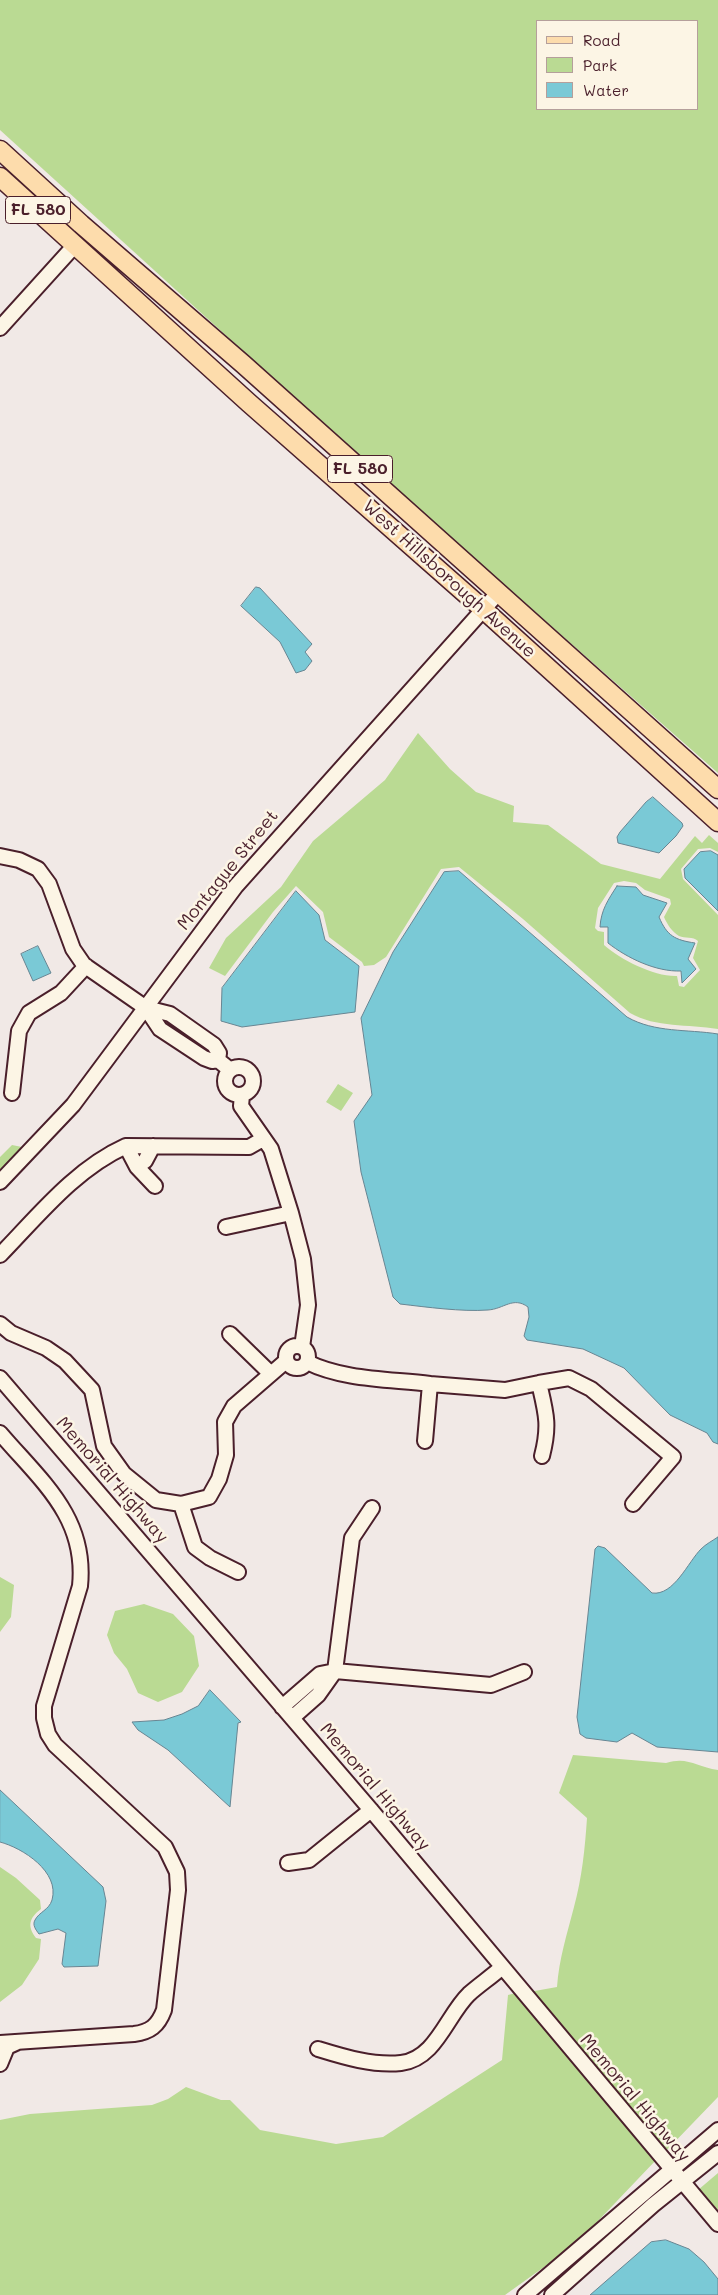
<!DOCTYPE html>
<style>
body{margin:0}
#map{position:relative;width:718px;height:2295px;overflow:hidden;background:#f1e9e6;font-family:Mali,sans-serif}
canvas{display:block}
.legend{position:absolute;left:536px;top:20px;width:162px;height:90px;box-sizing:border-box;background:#fcf5e5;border:1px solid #b59f9b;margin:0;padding:6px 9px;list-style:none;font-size:15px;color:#4a1f2b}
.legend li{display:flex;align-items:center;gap:10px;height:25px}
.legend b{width:25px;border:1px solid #b59f9b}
</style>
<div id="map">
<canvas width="718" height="2295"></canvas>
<ul class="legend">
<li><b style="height:6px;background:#fddcac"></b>Road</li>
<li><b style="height:14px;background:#bada93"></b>Park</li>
<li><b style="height:14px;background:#7ac9d6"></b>Water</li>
</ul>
</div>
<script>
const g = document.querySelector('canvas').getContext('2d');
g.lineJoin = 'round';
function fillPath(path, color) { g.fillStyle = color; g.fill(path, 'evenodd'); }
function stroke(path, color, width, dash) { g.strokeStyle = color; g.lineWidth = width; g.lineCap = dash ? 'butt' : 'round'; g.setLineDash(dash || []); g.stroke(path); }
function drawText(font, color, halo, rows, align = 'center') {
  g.font = font + ' Mali,sans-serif'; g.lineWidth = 5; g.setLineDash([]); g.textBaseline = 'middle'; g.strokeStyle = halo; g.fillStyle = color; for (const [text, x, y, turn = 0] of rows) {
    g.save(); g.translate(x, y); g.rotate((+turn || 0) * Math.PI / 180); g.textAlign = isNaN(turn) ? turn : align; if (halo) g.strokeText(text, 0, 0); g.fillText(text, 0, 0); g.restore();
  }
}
const green = new Path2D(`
 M 0,0 L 718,0 L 718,773 L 375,471 L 0,130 ZM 537,21 L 697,21 L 697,109 L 537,109 Z
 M 418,733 L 450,769 L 476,792 L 514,806 L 513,822 L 548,825 L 601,864 L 660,879 L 695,836 L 702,843 L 709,835 L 718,843 L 718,852 L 710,848 L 698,849 L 681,869 L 683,879 L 718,915 L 718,1029 C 688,1024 656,1028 630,1013 L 523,919 L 459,867 L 441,869 L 386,957 L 374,965 L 364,966 L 362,962 L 329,937 L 323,912 L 296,886 L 273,912 L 225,976 L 209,968 L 226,938 L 281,887 L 313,841 L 385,780 ZM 624,881 L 636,883 L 645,890 L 670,899 L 671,904 L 664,917 C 667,924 672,932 679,936 C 685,939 693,936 698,941 L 693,958 L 700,970 L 684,987 L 679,986 L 677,976 C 655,977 621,960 604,945 L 604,932 L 598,931 L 595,928 L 598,908 L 614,883 Z
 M 338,1084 L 353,1093 L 341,1111 L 326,1102 Z
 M 12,1145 L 27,1148 L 0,1175 L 0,1157 Z
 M 0,1577 L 14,1585 L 11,1617 L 0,1632 Z
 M 144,1604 L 173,1614 L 194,1636 L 199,1666 L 182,1692 L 158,1702 L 138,1693 L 127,1669 L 114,1653 L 107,1635 L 115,1611 Z
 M 573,1755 L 666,1763 C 688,1756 696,1767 718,1770 L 718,2097 L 665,2152 L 529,1992 L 557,1987 C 559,1959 567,1934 574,1907 C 582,1878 585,1848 587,1818 L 559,1793 Z
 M 0,1867 L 16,1878 L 40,1900 L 41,1909 C 29,1918 27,1926 36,1938 L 41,1939 L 39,1959 L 22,1985 L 0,2002 Z
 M 516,1993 L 657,2159 L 576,2244 L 505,2295 L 0,2295 L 0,2120 L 30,2114 L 152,2105 L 168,2099 L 186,2087 L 221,2100 L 230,2100 L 260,2130 L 336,2144 L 383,2137 L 502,2060 L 508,1995 Z
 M 718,2173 L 718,2214 L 698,2190 Z`);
const water = new Path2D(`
 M 256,587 L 260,588 L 312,644 L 305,652 L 312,661 L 305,670 L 296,673 L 280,642 L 241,606 Z
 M 653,797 L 682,823 L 683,826 L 676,836 L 659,853 L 618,843 L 617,837 L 620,832 L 646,802 Z
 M 711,851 L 718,855 L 718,911 L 685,878 L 684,869 L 700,852 Z
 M 459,871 L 627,1017 C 655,1033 687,1029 718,1034 L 718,1444 L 713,1442 L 707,1433 L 670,1415 L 624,1368 L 583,1349 L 527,1340 L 524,1336 L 529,1317 L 528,1307 C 513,1296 504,1309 488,1310 C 462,1312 426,1307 400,1304 L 393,1297 L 361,1172 L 354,1121 L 372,1095 L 361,1018 L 393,952 L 444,872 Z
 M 617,886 L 636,887 L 643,895 L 667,903 L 659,917 C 667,936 675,940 695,943 L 688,959 L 696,969 L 682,983 L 681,971 C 656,972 627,958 608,943 L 608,927 L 600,927 C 601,910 608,900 617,886 Z
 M 296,891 L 319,915 L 325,940 L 359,966 L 355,1012 L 242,1027 L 221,1021 L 222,988 Z
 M 38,946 L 51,973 L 33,981 L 21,954 Z
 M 718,1537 L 718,1752 L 657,1747 L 632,1733 L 617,1742 L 586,1738 L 580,1734 L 577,1717 L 595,1549 L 598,1546 L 605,1548 L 652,1593 C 674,1596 688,1562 701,1549 C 706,1544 712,1541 718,1537 Z
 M 210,1690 L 241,1722 L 238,1723 L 230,1807 L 168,1750 L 138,1730 L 132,1722 L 164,1720 L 182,1714 L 198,1706 Z
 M 0,1790 L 103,1887 L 106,1901 L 98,1966 L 64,1967 L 62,1964 L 66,1933 L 58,1929 L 39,1934 C 36,1930 32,1925 35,1920 C 39,1912 49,1910 52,1900 C 60,1872 23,1848 0,1842 Z
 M 666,2240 L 689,2249 L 704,2262 L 718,2279 L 718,2295 L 590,2295 L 651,2242 Z`);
const minor = new Path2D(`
 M 0,328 L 76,244
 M 0,856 L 19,860 L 38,869 L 49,884 L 73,949 L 84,965 L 146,1008 L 170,1014 L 214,1045 L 219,1053 L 218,1060
 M 146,1008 L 160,1029 L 204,1058 L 212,1061 L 218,1060 L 229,1069
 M225 1081a14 14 0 1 1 28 0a14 14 0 1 1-28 0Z
 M 12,1093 L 19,1031 L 29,1013 L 61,993 L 86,966
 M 242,1095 L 241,1106 L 271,1149 L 291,1213
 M 137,1167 L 145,1161 L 153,1146
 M 0,1182 L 73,1105 L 236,886 L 498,593
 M 155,1186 L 137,1167 L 126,1146 L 249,1147 L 263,1139
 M 226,1227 L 291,1213 L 303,1259 L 308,1305 L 302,1347
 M 0,1255 C 38,1216 75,1169 126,1146
 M 0,1324 L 11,1333 L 46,1348 L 65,1361 L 92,1390 L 104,1446 L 124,1474 L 156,1500 L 181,1504 L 195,1547 L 210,1558 L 238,1572
 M 230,1334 L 270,1373
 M286 1357a11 11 0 1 1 22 0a11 11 0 1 1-22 0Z
 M 307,1362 C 343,1380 389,1379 430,1384
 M 0,1378 L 371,1810 L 718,2224
 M 0,1433 C 41,1481 87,1517 80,1586 L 44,1706 L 44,1718 L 48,1734 L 55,1745 L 165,1847 L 177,1872 L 178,1890 L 164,2010 C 158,2026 150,2032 134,2034 L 0,2043
 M 425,1441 L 430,1384 L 505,1390 L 539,1383
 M 542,1456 C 550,1425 546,1413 539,1383 L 569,1378 L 591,1389 L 673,1457 L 633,1504
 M 181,1504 L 209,1497 L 219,1479 L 226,1455 L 225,1422 L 234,1406 L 286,1361
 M 282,1707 L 320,1674 L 335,1671 L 491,1685 L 524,1672
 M 292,1718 L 318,1695 L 335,1671 L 352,1538 L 372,1508
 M 288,1863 L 309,1860 L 371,1810
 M 318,2049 C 344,2057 373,2066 401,2063 C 436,2059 447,2015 469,1994 C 479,1985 491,1977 501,1968
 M 0,2064 L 7,2047 L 18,2042
 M 525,2295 L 718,2130
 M 552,2295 L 653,2205 L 718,2153`);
const major = new Path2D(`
 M 0,150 L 81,224 L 243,364 L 718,789
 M 0,177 L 249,403 L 483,609 L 718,822`);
const shields = [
 [38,210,65],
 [360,469,65]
];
const shieldNames = [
 ["FL 580",38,210],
 ["FL 580",360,469]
];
const streetNames = [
 ["West Hillsborough Avenue",449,579,42],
 ["Montague Street",228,870,-51],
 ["Memorial Highway",112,1480,49],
 ["Memorial Highway",375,1787,50],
 ["Memorial Highway",635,2098,50]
];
fillPath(green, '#bada93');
fillPath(water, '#7ac9d6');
stroke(water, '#678592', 1);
stroke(minor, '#4a1f2b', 18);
stroke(major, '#4a1f2b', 21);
stroke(minor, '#fcf5e5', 14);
stroke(major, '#fddcac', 18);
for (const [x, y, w] of shields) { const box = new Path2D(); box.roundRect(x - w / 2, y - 13.5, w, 27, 4); g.fillStyle = '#fcf5e5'; g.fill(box); stroke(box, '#4a1f2b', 1); }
drawText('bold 16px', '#4a1f2b', null, shieldNames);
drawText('18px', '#4a1f2b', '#fcf5e5', streetNames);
</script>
